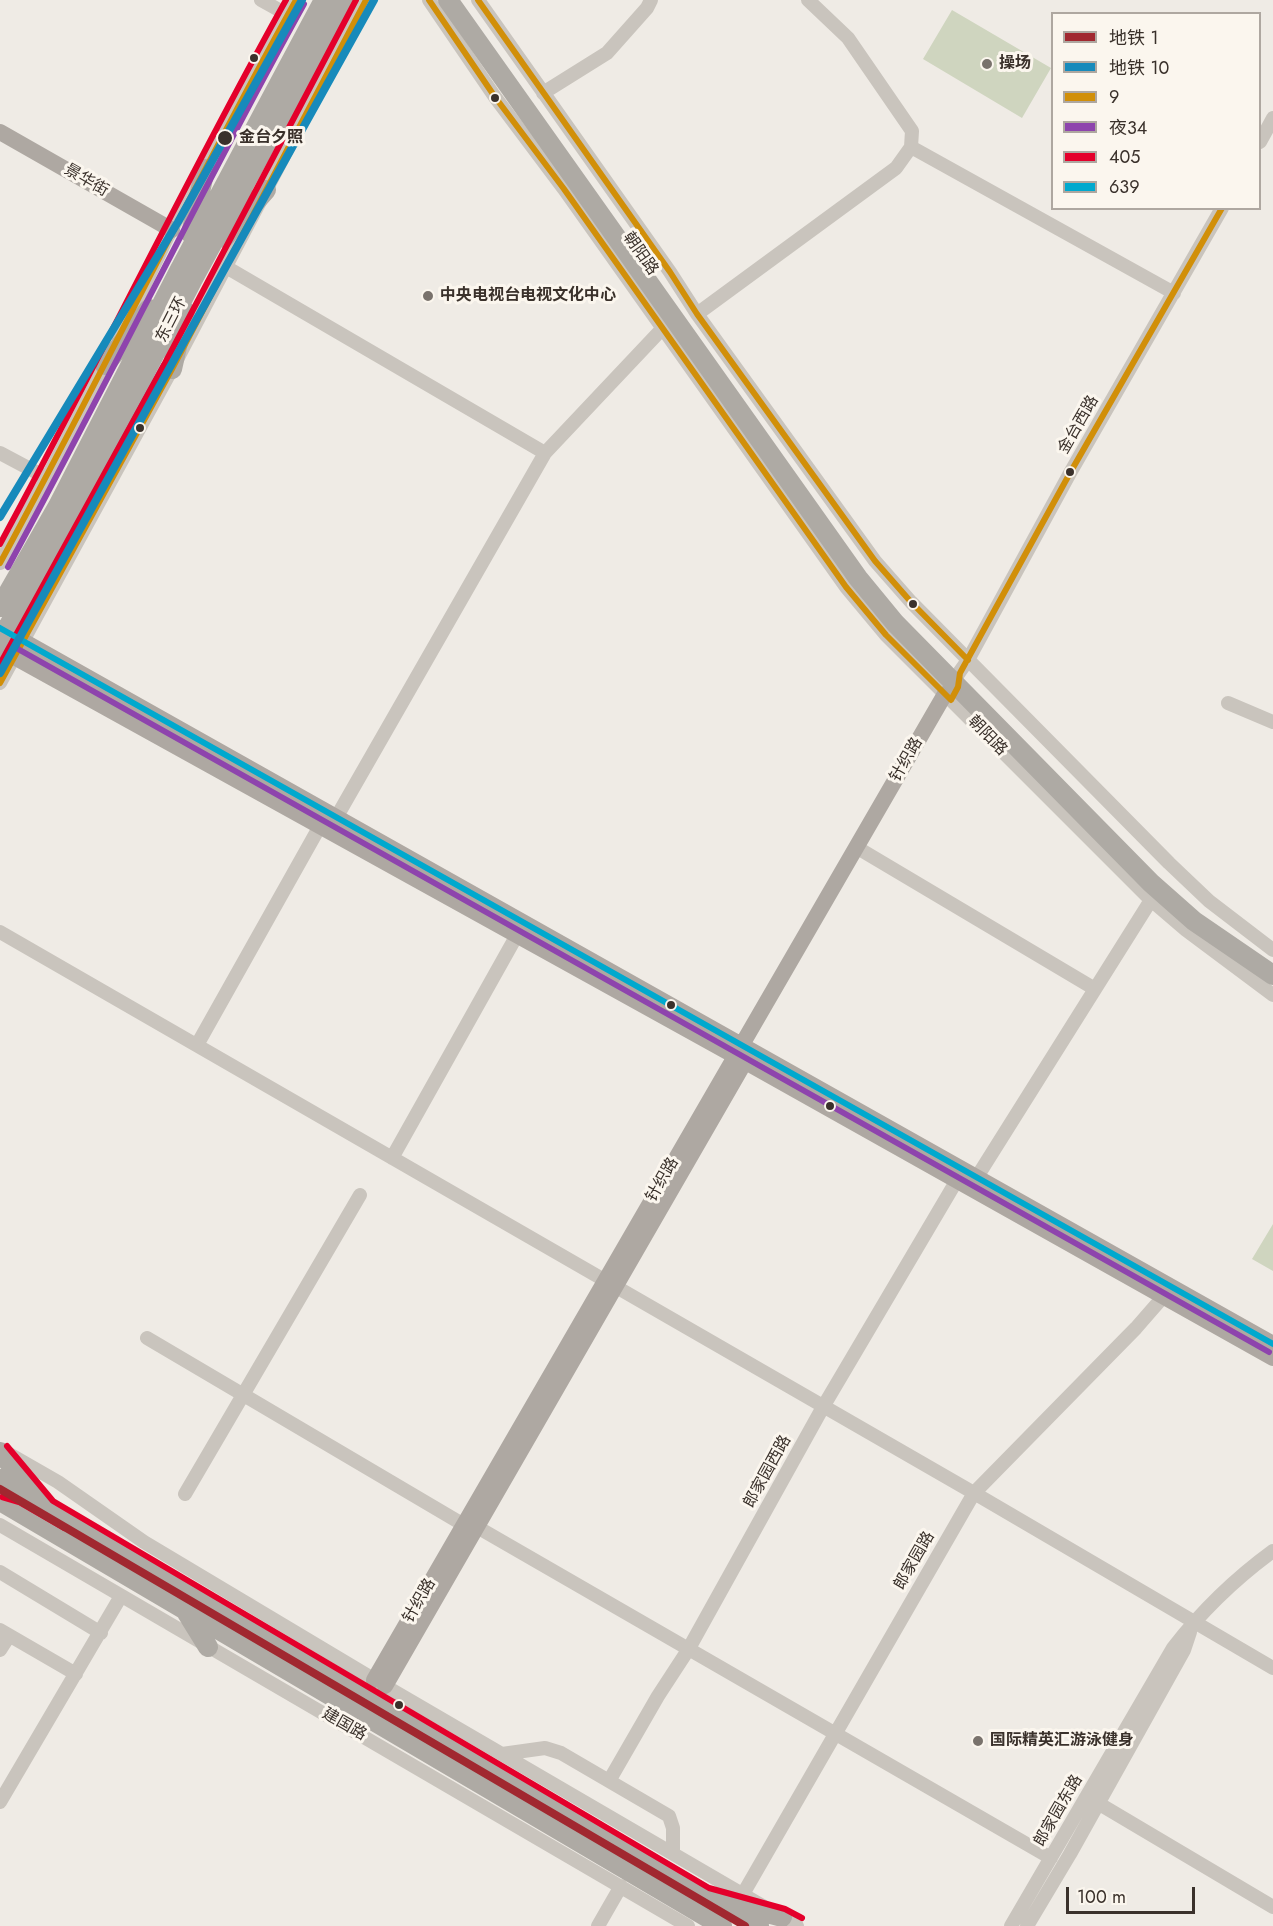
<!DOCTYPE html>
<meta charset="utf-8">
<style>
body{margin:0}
#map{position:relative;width:1273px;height:1926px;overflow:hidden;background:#efebe5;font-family:Jost,"Noto Sans SC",sans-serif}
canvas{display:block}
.legend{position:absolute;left:1051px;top:12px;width:210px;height:198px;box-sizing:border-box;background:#fbf6ee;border:2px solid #aea7a0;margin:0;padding:8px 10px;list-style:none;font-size:18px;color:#3a312b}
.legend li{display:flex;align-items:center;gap:12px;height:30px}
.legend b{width:30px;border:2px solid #aea7a0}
.scale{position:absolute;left:1066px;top:1887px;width:129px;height:27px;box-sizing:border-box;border:3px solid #3a312b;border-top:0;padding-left:8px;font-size:18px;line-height:21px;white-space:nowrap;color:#3a312b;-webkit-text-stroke:4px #fbf6ee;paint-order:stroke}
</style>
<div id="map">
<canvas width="1273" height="1926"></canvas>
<ul class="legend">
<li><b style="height:8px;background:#a12830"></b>地铁 1</li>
<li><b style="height:8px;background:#178abb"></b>地铁 10</li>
<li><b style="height:8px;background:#d18f09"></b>9</li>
<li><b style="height:8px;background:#8e44ad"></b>夜34</li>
<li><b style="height:8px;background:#e4002b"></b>405</li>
<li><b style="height:8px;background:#00a9ce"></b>639</li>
</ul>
<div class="scale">100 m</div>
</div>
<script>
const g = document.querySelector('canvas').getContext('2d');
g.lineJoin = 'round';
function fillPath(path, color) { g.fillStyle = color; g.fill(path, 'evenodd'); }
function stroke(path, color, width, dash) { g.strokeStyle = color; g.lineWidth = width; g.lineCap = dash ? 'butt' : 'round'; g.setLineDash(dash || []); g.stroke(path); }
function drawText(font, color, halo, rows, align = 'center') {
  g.font = font + ' Jost,"Noto Sans SC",sans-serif'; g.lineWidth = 6; g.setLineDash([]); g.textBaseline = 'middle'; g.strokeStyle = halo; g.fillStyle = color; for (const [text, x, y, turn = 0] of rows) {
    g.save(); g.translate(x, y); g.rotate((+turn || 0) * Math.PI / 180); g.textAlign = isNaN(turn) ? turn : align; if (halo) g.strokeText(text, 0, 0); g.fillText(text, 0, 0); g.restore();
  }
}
const green = new Path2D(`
 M 952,10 L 1051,68 L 1022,118 L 923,59 Z
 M 1273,1224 L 1273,1271 L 1252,1259 Z`);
const minor = new Path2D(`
 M 261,0 L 288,15
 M 429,0 L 495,97 L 564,189 L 846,587 L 886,635 L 1151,900 L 1186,930 L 1273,995
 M 478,0 L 670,272 L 697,314 L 875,561 L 911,602 L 1169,863 L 1209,901 L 1273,950
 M 808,0 L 848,38 L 912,131 L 911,147
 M 543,93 L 607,53 L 647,8 L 651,0
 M 1260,142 L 1273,118
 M 226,267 L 545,453
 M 697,314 L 896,168 L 911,147 L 1174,293
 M 119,338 L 167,238 L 296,0
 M 0,453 L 47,478
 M 0,563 L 47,478 L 109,358
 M 0,683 L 172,369 L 366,0
 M 949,687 L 968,660 L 1070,473 L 1222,208
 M 1228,703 L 1273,722
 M 336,818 L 545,453 L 662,329
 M 856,847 L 1095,989
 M 0,932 L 974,1493 L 1273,1668
 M 197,1045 L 320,826
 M 392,1158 L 517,935
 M 977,1177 L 1151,900
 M 147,1338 L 464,1525
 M 4,1451 L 58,1482 L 144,1542 L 385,1686 L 797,1926
 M 185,1494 L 360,1195
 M 0,1525 L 688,1926
 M 477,1527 L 1051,1858
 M 0,1572 L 101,1633
 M 0,1630 L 76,1674
 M 0,1650 L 9,1636
 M 502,1754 L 545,1748 L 561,1753 L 669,1816 L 673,1828 L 673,1853
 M 609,1781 L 658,1696 L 688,1650 L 823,1407 L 957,1180
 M 1091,1799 L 1273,1907
 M 0,1802 L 121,1596
 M 743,1894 L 974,1493 L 1136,1328 L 1170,1289
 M 598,1926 L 621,1886
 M 1011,1926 L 1173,1648 C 1201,1612 1236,1578 1273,1551
 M 1027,1926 L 1070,1854 L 1184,1650 L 1190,1632`);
const major = new Path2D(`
 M 0,132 L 172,230
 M 0,628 L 1273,1344
 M 0,649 L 735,1056 L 1273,1358
 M 374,1680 L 945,694
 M 385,1686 L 750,1053`);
const highway = new Path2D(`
 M 448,0 L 858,578 L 895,623 L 1151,883 L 1194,921 L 1273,975
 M 191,234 L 205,169
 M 224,238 L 266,190
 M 105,365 L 149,309
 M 172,369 L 185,311
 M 0,607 L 58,506 L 179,271 L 324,0
 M 0,641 L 72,515 L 193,279 L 344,0
 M 0,1452 L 38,1497
 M 0,1479 L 759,1926
 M 0,1501 L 722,1926
 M 187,1613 L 208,1647
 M 734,1904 L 782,1917`);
const bus1 = new Path2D(`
 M 429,0 L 495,97 L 564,189 L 846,587 L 886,635 L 951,700 L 958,687 L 960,673 L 1070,473 L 1222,208
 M 478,0 L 670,272 L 697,314 L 875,561 L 911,602 L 968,660
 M 0,563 C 101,377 193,185 296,0
 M 0,683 L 172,369 L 366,0`);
const bus2 = new Path2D(`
 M 164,365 L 16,638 L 15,644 L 18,649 L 1269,1352
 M 8,567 C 109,381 201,190 304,4`);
const bus3 = new Path2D(`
 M 0,544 C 98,364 186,179 286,0
 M 0,664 L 164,365 L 356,0
 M 7,1446 L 53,1501 L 709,1888 L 785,1909 L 802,1918
 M 2,1497 L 19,1502 L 64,1528`);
const bus4 = new Path2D(`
 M 0,628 L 1273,1344`);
const metro1 = new Path2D(`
 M 0,1489 L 745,1926`);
const metro2 = new Path2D(`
 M 0,517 L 178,222 L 302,0
 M 0,673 L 374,0`);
const markers = [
 [254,58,5,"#3a312b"],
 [987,64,6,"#79726c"],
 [495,98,5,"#3a312b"],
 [225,138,8,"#3a312b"],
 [428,296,6,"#79726c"],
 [140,428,5,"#3a312b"],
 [1070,472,5,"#3a312b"],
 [913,604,5,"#3a312b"],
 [671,1005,5,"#3a312b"],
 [830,1106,5,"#3a312b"],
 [399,1705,5,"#3a312b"],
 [978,1741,6,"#79726c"]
];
const poiNames = [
 ["操场",999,64],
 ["中央电视台电视文化中心",440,296],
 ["国际精英汇游泳健身",990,1741]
];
const stopNames = [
 ["金台夕照",239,138]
];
const streetNames = [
 ["景华街",86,181,30],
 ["朝阳路",640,254,55],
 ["东三环",172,320,-63],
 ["金台西路",1079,425,-60],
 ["朝阳路",987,736,46],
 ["针织路",907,760,-60],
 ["针织路",663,1180,-60],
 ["郎家园西路",768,1472,-61],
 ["郎家园路",915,1561,-60],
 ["针织路",420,1601,-60],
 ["建国路",344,1725,30],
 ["郎家园东路",1059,1811,-60]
];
fillPath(green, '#cfd5bf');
stroke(minor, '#c9c4bd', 14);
stroke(major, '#aea8a2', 16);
stroke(highway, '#aeaaa4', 20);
stroke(bus1, '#d18f09', 6);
stroke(bus2, '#8e44ad', 6);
stroke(bus3, '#e4002b', 6);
stroke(bus4, '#00a9ce', 6);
stroke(metro1, '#a12830', 8);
stroke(metro2, '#178abb', 8);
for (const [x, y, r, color] of markers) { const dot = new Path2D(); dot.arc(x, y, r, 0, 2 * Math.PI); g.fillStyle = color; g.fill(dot); stroke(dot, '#fbf6ee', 2); }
drawText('bold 16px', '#3a312b', '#fbf6ee', poiNames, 'left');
drawText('bold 16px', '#3a312b', '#fbf6ee', stopNames, 'left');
drawText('16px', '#3a312b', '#fbf6ee', streetNames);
</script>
